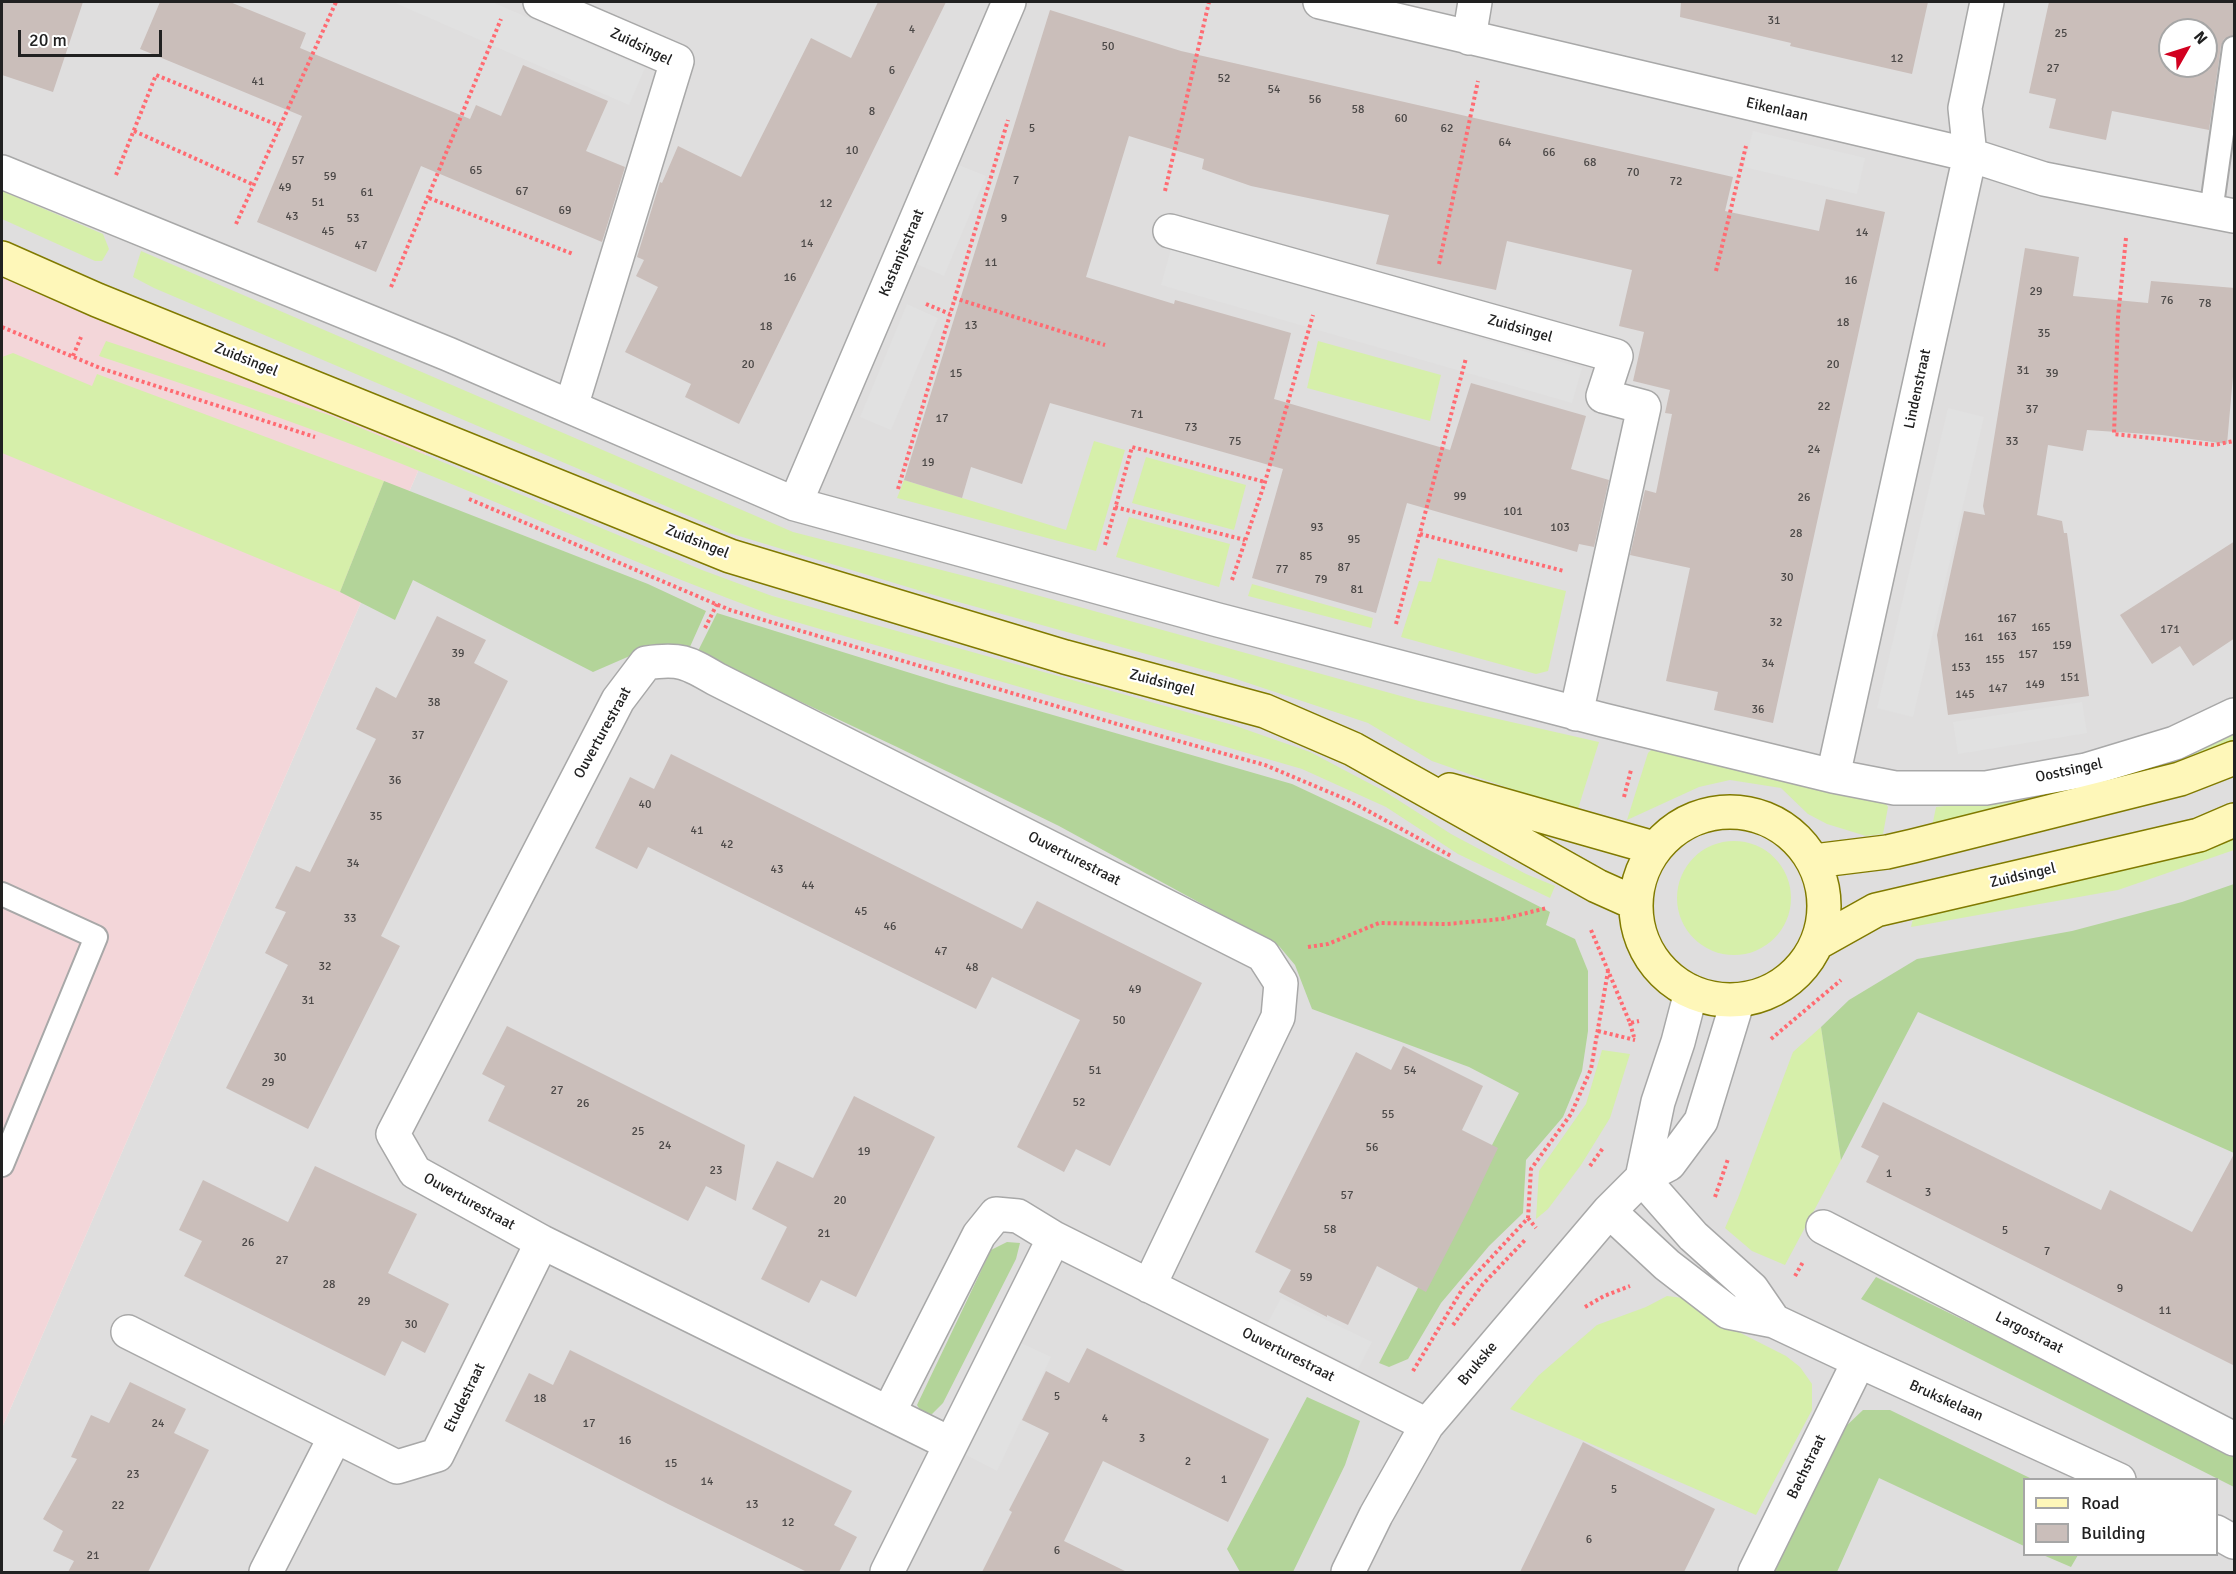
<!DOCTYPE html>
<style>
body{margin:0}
#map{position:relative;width:2236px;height:1574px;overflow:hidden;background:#f2ede7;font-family:Signika,sans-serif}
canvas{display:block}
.frame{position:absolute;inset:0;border:3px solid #212121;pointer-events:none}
.legend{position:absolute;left:2023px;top:1478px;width:195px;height:78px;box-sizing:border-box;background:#fff;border:2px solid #a6a6a6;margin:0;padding:8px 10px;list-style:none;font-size:18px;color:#212121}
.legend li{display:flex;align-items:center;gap:12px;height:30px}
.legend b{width:30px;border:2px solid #a6a6a6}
.north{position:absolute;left:2158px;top:18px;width:60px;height:60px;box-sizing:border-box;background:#fff;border:2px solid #a6a6a6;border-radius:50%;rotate:51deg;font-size:16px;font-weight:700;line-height:24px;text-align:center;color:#212121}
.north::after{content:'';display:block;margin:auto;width:21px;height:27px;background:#d20020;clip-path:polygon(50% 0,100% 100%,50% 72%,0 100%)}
.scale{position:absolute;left:18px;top:30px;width:144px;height:27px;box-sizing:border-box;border:3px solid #212121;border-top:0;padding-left:8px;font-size:18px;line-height:21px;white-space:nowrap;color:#212121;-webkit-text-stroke:4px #fff;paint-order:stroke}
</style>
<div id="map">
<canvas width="2236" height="1574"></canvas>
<div class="frame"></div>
<ul class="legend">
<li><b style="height:8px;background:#fef7b9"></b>Road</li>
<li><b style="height:16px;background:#cabeba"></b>Building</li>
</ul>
<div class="north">N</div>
<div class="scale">20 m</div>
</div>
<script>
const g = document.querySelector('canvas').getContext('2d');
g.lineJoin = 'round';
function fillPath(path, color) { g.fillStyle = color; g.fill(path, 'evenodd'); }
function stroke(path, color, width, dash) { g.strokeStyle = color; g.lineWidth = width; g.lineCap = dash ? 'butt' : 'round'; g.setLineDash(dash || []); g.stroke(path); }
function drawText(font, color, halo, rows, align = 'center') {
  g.font = font + ' Signika,sans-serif'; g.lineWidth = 4.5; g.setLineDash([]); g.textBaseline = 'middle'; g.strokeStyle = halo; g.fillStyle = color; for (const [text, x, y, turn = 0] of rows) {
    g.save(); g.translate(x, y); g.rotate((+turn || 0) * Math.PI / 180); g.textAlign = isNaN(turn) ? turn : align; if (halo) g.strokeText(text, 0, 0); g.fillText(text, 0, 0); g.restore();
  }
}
const residential = new Path2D(`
 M 2,2 L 2234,2 L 2234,1572 L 2,1572 L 2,1428 L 429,446 L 2,276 ZM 2170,30 L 2206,30 L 2206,66 L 2170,66 ZM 2024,1480 L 2216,1480 L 2216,1554 L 2024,1554 Z`);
const commercial = new Path2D(`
 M 2,271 L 429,446 L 2,1428 Z`);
const grass = new Path2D(`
 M 2,191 L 103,234 L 109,249 L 102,261 L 95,261 L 2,219 Z
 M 141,251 L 793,532 L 1000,585 L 1419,701 L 1599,742 L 1577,812 L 1432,761 L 1368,723 L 1233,678 L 944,598 L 729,533 L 154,288 L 133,277 Z
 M 106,341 L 332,416 L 702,570 L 772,596 L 1233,725 L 1310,752 L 1384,791 L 1451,834 L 1526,874 L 1555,886 L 1550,898 L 1458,854 L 1386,807 L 1302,769 L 772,615 C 647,569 526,513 402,464 C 302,424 201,390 99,356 Z
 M 1318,341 L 1441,375 L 1430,421 L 1307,388 Z
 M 13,353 L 92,386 L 97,374 L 384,481 L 340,592 L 2,453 L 2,357 Z
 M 1094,441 L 1125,450 L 1096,551 L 897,498 L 904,480 L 1066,530 Z
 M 1146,457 L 1246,485 L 1234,530 L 1132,503 Z
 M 1129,517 L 1230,544 L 1219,587 L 1116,557 Z
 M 1438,558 L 1566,591 L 1548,671 L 1536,674 L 1401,637 L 1419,581 L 1431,582 Z
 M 1252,584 L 1373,618 L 1371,628 L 1248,596 Z
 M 2234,730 L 2234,747 L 2172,774 L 1932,827 L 1936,807 L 2024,797 Z
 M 1657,744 L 1881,796 L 1888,807 L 1883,834 L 1866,836 L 1827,824 L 1808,814 L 1781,788 L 1730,780 L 1699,787 L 1627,820 L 1648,753 Z
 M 2234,834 L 2234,850 L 2118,890 L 1911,927 L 1915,910 Z
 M1677 898a57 57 0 1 1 114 0a57 57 0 1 1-114 0Z
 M 1821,1027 L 1841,1160 L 1785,1265 L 1752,1251 L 1725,1228 L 1738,1198 L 1793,1052 Z
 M 1602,1050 L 1630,1054 L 1610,1118 L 1581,1165 L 1548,1209 L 1536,1219 L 1539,1171 L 1586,1104 Z
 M 1667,1296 L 1691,1299 L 1713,1319 L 1786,1356 L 1800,1367 L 1812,1384 L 1812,1410 L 1756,1515 L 1510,1409 L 1538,1376 L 1597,1325 L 1646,1307 Z`);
const forest = new Path2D(`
 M 384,481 L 648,584 L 706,611 L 689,649 L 639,652 L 593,672 L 413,580 L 395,620 L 340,592 Z
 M 717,613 L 949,685 L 1292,784 L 1390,830 L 1550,912 L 1546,925 L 1575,939 L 1588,971 L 1588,1031 L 1582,1071 L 1563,1117 L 1526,1160 L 1523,1213 L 1489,1246 L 1441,1303 L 1408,1359 L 1389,1367 L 1379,1363 L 1519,1093 L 1469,1067 L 1312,1009 L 1295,965 L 1279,946 L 1059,826 L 897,747 L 697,653 Z
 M 2234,884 L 2234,1153 L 1918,1012 L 1841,1160 L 1821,1027 L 1849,1000 L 1917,959 L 2072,931 L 2182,902 Z
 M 1007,1242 L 1020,1243 L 1016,1259 L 943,1403 L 932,1414 L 922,1413 L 917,1405 L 991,1250 Z
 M 1876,1277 L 2234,1453 L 2234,1487 L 1861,1299 Z
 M 1307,1397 L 1360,1421 L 1345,1465 L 1293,1572 L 1240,1572 L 1227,1549 Z
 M 1863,1410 L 1890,1410 L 2032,1479 L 2024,1480 L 2024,1546 L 1879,1478 L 1837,1572 L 1773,1572 L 1843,1429 Z
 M 2043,1555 L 2078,1555 L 2071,1567 Z`);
const parking = new Path2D(`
 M 393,2 L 492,2 L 645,68 L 629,105 Z
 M 1753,131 L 1865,158 L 1857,194 L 1744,167 Z
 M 956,164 L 986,176 L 944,276 L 914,263 Z
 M 1171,249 L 1582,368 L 1572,403 L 1161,285 Z
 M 907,304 L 938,318 L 891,430 L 860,417 Z
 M 1948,408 L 1984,417 L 1913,717 L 1877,708 Z
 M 2082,702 L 2087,733 L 1958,754 L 1953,722 Z
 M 1281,1298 L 1372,1342 L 1358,1369 L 1267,1324 Z
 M 1019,1342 L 1051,1357 L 997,1471 L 966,1455 Z`);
const building = new Path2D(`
 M 2,2 L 83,2 L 53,92 L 2,75 Z
 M 160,2 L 230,2 L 306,33 L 300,48 L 470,119 L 476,105 L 501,116 L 523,65 L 608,101 L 586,151 L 625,167 L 602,242 L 421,166 L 376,272 L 257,222 L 302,116 L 140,49 Z
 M 878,2 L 946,2 L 739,424 L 685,397 L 691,384 L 625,352 L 658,287 L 636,276 L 644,260 L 637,257 L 660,182 L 662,183 L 678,146 L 741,177 L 811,38 L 851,58 Z
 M 1681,2 L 1928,2 L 1912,74 L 1790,46 L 1791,43 L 1680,17 Z
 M 2049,2 L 2235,2 L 2235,35 L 2224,39 L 2221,46 L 2209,130 L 2112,111 L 2106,140 L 2049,128 L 2056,99 L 2029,93 ZM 2170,30 L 2206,30 L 2206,66 L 2170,66 Z
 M 1050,10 L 1181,51 L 1733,177 L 1725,211 L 1819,231 L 1826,199 L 1885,212 L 1773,723 L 1714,710 L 1718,692 L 1666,681 L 1690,568 L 1630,555 L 1645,490 L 1656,493 L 1672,414 L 1665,413 L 1670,390 L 1633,381 L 1644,332 L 1619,326 L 1632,270 L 1507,241 L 1496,290 L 1376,264 L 1389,215 L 1251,186 L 1202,169 L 1204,159 L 1129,136 L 1086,277 L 1174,304 L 1175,300 L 1291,333 L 1274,399 L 1450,450 L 1471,383 L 1586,416 L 1571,469 L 1609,480 L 1594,547 L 1579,544 L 1577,552 L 1407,503 L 1376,613 L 1252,578 L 1283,469 L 1050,403 L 1022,484 L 971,467 L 962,498 L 904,480 Z
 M 2025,248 L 2079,257 L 2073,296 L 2148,303 L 2151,281 L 2235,288 L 2235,354 L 2227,444 L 2162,435 L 2087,430 L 2083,451 L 2048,445 L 2037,515 L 2062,521 L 2064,533 L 2067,533 L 2089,696 L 1948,715 L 1937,635 L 1964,511 L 1985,515 L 1983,506 Z
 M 2235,541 L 2235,638 L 2193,666 L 2180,646 L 2152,664 L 2120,615 Z
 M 437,616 L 486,640 L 474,663 L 508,681 L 381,936 L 400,946 L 308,1129 L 226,1088 L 288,965 L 265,953 L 286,912 L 275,908 L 296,866 L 310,872 L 376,739 L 356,729 L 376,687 L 396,698 Z
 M 671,754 L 1022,929 L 1037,901 L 1202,983 L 1110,1166 L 1076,1149 L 1064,1172 L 1017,1147 L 1080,1020 L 992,977 L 976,1009 L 648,847 L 637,869 L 595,848 L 630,777 L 654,789 Z
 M 507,1026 L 745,1145 L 736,1201 L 706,1186 L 688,1221 L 488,1121 L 505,1086 L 482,1074 Z
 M 1403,1046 L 1483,1086 L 1462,1130 L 1498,1148 L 1469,1209 L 1426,1292 L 1377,1266 L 1348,1325 L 1327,1315 L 1327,1317 L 1279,1292 L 1291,1270 L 1255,1252 L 1356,1052 L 1391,1070 Z
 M 854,1096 L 935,1137 L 856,1297 L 821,1280 L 809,1303 L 761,1279 L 787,1227 L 752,1209 L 777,1161 L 813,1178 Z
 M 1883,1102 L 2101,1210 L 2110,1190 L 2192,1232 L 2235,1152 L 2235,1366 L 1866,1182 L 1879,1156 L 1861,1147 Z
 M 315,1166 L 417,1214 L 388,1273 L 449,1304 L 425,1353 L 402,1341 L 385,1376 L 184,1276 L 202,1241 L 179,1230 L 203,1180 L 288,1222 Z
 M 1087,1348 L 1269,1439 L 1228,1522 L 1103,1461 L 1064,1541 L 1127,1572 L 982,1572 L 1012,1512 L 1009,1510 L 1049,1433 L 1022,1420 L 1046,1371 L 1069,1383 Z
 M 570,1350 L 852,1491 L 834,1525 L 857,1537 L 839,1572 L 807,1572 L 668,1504 L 505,1421 L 529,1373 L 553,1385 Z
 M 130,1382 L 186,1409 L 174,1433 L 209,1450 L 148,1572 L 68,1572 L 74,1561 L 53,1551 L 63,1531 L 43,1519 L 77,1459 L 71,1457 L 91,1415 L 109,1423 Z
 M 1583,1442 L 1715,1509 L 1684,1572 L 1520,1572 Z`);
const path = new Path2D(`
 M 134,131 L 254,185
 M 116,175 L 156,75 L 280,126
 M 1165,191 L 1209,2
 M 429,198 L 573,254
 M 236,224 L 336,2
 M 2126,238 L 2118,317 L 2114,434 L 2214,445 L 2234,441
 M 1439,264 L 1478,81
 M 1716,271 L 1746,146
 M 391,287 L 501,19
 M 954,298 L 1105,345
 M 926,304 L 950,314
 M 2,327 L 100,368 L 315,437
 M 73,356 L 81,337
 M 898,489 L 1008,120
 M 469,499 L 730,610 L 1117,724 L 1265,765 L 1348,800 L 1451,856
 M 1115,507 L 1245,540
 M 1420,534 L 1564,571
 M 1105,545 L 1132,447 L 1265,482
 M 1232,580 L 1265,482 L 1313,315
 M 1396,624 L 1466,358
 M 705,628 L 717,604
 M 1624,797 L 1631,770
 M 1591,930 L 1630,1023 L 1639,1021
 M 1308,947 L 1328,944 L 1379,923 L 1447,924 L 1502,919 L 1547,908
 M 1630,1023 L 1634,1037
 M 1598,1031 L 1635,1040
 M 1771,1039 L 1841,980
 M 1590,1166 L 1603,1148
 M 1715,1197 L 1728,1159
 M 1528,1218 L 1536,1228
 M 1795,1276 L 1803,1262
 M 1585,1307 L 1604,1296 L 1630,1286
 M 1453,1325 L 1483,1284 L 1526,1239
 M 1413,1371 L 1463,1288 L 1528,1218 L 1531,1169 L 1571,1114 L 1591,1069 L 1608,971`);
const lane = new Path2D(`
 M 2211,212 L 2234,48
 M 2,894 L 96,937 L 2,1165`);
const street = new Path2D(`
 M 540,2 L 677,61 L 571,407
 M 1320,2 L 1970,155 L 2044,179 L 2234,216
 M 1469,38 L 1475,2
 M 2,172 L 448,354 L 795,504 L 1218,620 L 1603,720 L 1833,776 L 1895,788 L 1986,788 L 2086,770 L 2175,743 L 2234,715
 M 1170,231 L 1616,356 L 1603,396 L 1644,407 L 1576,714
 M 795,504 L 1009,2
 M 1833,776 L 1970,155 L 1965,108 L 1987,2
 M 1642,1178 L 1693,1236 L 1752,1289 L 1774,1321
 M 1642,1178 L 1658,1102 L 1678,1042 L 1691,992
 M 1609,1211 L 1667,1265 L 1728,1312 L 1774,1321 L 1859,1361 L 2119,1480
 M 1823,1227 L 2234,1439
 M 128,1332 L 397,1467 L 437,1455 L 542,1242
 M 889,1412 L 979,1235 L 996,1214 L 1018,1216 L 1054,1238
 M 951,1444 L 542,1242 L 415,1172 L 393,1134 L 618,700 L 646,663 C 680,658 687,662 716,679 L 1263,955 L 1281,983 L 1278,1017 L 1149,1286
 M 2216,1532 L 2234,1542
 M 266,1572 L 335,1437
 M 887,1572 L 1054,1238 L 1427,1425
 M 1348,1572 L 1376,1515 L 1427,1425 L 1609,1211 L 1642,1178 L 1669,1164 L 1701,1121 L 1738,1000
 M 1755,1572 L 1859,1361`);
const secondary = new Path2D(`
 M 2,258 L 97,300 L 730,556 L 1065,657 L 1265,711 L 1353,749 L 1597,886 L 1635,903
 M 1450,790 L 1654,848
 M1636 906a94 94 0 1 1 188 0a94 94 0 1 1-188 0Z
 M 1814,861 L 1887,852 L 1913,846 L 2180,779 L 2234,758
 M 1817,943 L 1876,910 L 2199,835 L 2234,820`);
const numberNames = [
 ["31",1774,21],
 ["4",912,30],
 ["25",2061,34],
 ["50",1108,47],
 ["12",1897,59],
 ["27",2053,69],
 ["6",892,71],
 ["52",1224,79],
 ["41",258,82],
 ["54",1274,90],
 ["56",1315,100],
 ["58",1358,110],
 ["8",872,112],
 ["60",1401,119],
 ["5",1032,129],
 ["62",1447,129],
 ["64",1505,143],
 ["10",852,151],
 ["66",1549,153],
 ["57",298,161],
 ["68",1590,163],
 ["65",476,171],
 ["70",1633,173],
 ["59",330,177],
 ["7",1016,181],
 ["72",1676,182],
 ["49",285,188],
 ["67",522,192],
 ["61",367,193],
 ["51",318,203],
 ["12",826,204],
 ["69",565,211],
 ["43",292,217],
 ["53",353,219],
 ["9",1004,219],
 ["45",328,232],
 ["14",1862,233],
 ["14",807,244],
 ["47",361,246],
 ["11",991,263],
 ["16",790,278],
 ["16",1851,281],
 ["29",2036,292],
 ["76",2167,301],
 ["78",2205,304],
 ["18",1843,323],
 ["13",971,326],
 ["18",766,327],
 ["35",2044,334],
 ["20",748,365],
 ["20",1833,365],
 ["31",2023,371],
 ["15",956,374],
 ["39",2052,374],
 ["22",1824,407],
 ["37",2032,410],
 ["71",1137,415],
 ["17",942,419],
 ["73",1191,428],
 ["75",1235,442],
 ["33",2012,442],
 ["24",1814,450],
 ["19",928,463],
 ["99",1460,497],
 ["26",1804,498],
 ["101",1513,512],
 ["93",1317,528],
 ["103",1560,528],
 ["28",1796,534],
 ["95",1354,540],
 ["85",1306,557],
 ["87",1344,568],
 ["77",1282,570],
 ["30",1787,578],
 ["79",1321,580],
 ["81",1357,590],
 ["167",2007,619],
 ["32",1776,623],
 ["165",2041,628],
 ["171",2170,630],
 ["163",2007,637],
 ["161",1974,638],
 ["159",2062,646],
 ["39",458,654],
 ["157",2028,655],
 ["155",1995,660],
 ["34",1768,664],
 ["153",1961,668],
 ["151",2070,678],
 ["149",2035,685],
 ["147",1998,689],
 ["145",1965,695],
 ["38",434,703],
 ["36",1758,710],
 ["37",418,736],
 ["36",395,781],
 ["40",645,805],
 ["35",376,817],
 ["41",697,831],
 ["42",727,845],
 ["34",353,864],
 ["43",777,870],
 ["44",808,886],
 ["45",861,912],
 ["33",350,919],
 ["46",890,927],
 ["47",941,952],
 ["32",325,967],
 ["48",972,968],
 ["49",1135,990],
 ["31",308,1001],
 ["50",1119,1021],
 ["30",280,1058],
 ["51",1095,1071],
 ["54",1410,1071],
 ["29",268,1083],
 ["27",557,1091],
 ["52",1079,1103],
 ["26",583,1104],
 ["55",1388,1115],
 ["25",638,1132],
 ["24",665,1146],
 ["56",1372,1148],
 ["19",864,1152],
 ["23",716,1171],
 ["1",1889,1174],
 ["3",1928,1193],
 ["57",1347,1196],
 ["20",840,1201],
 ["58",1330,1230],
 ["5",2005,1231],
 ["21",824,1234],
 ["26",248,1243],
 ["7",2047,1252],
 ["27",282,1261],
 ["59",1306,1278],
 ["28",329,1285],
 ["9",2120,1289],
 ["29",364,1302],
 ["11",2165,1311],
 ["30",411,1325],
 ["5",1057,1397],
 ["18",540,1399],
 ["4",1105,1419],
 ["24",158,1424],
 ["17",589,1424],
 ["3",1142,1439],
 ["16",625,1441],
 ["2",1188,1462],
 ["15",671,1464],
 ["23",133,1475],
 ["1",1224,1480],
 ["14",707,1482],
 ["5",1614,1490],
 ["13",752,1505],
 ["22",118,1506],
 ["12",788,1523],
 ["6",1589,1540],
 ["6",1057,1551],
 ["21",93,1556]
];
const streetNames = [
 ["Zuidsingel",641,47,26],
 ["Eikenlaan",1777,110,13],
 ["Kastanjestraat",902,253,-67],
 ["Zuidsingel",1520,329,16],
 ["Zuidsingel",246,360,22],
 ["Lindenstraat",1918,389,-78],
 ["Zuidsingel",697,542,22],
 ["Zuidsingel",1162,683,15],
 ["Ouverturestraat",603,733,-61],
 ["Oostsingel",2069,771,-12],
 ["Ouverturestraat",1074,859,27],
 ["Zuidsingel",2023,876,-13],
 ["Ouverturestraat",469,1202,29],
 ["Largostraat",2029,1333,27],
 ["Ouverturestraat",1288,1355,27],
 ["Brukske",1478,1364,-50],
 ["Etudestraat",465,1398,-64],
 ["Brukskelaan",1946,1401,24],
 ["Bachstraat",1807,1467,-64]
];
fillPath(residential, '#dfdede');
fillPath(commercial, '#f3d6d9');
fillPath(grass, '#d6efaa');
fillPath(forest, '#b3d499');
fillPath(parking, '#e1e1e1');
fillPath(building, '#cabeba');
stroke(lane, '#a8a8a8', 26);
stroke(street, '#a8a8a8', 36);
stroke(secondary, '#807a00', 36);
stroke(path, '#ff6b72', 4, [3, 3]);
stroke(lane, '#fff', 22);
stroke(street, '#fff', 33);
stroke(secondary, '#fef7b9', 33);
drawText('12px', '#4b4847', null, numberNames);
drawText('15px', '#212121', '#fff', streetNames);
</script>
